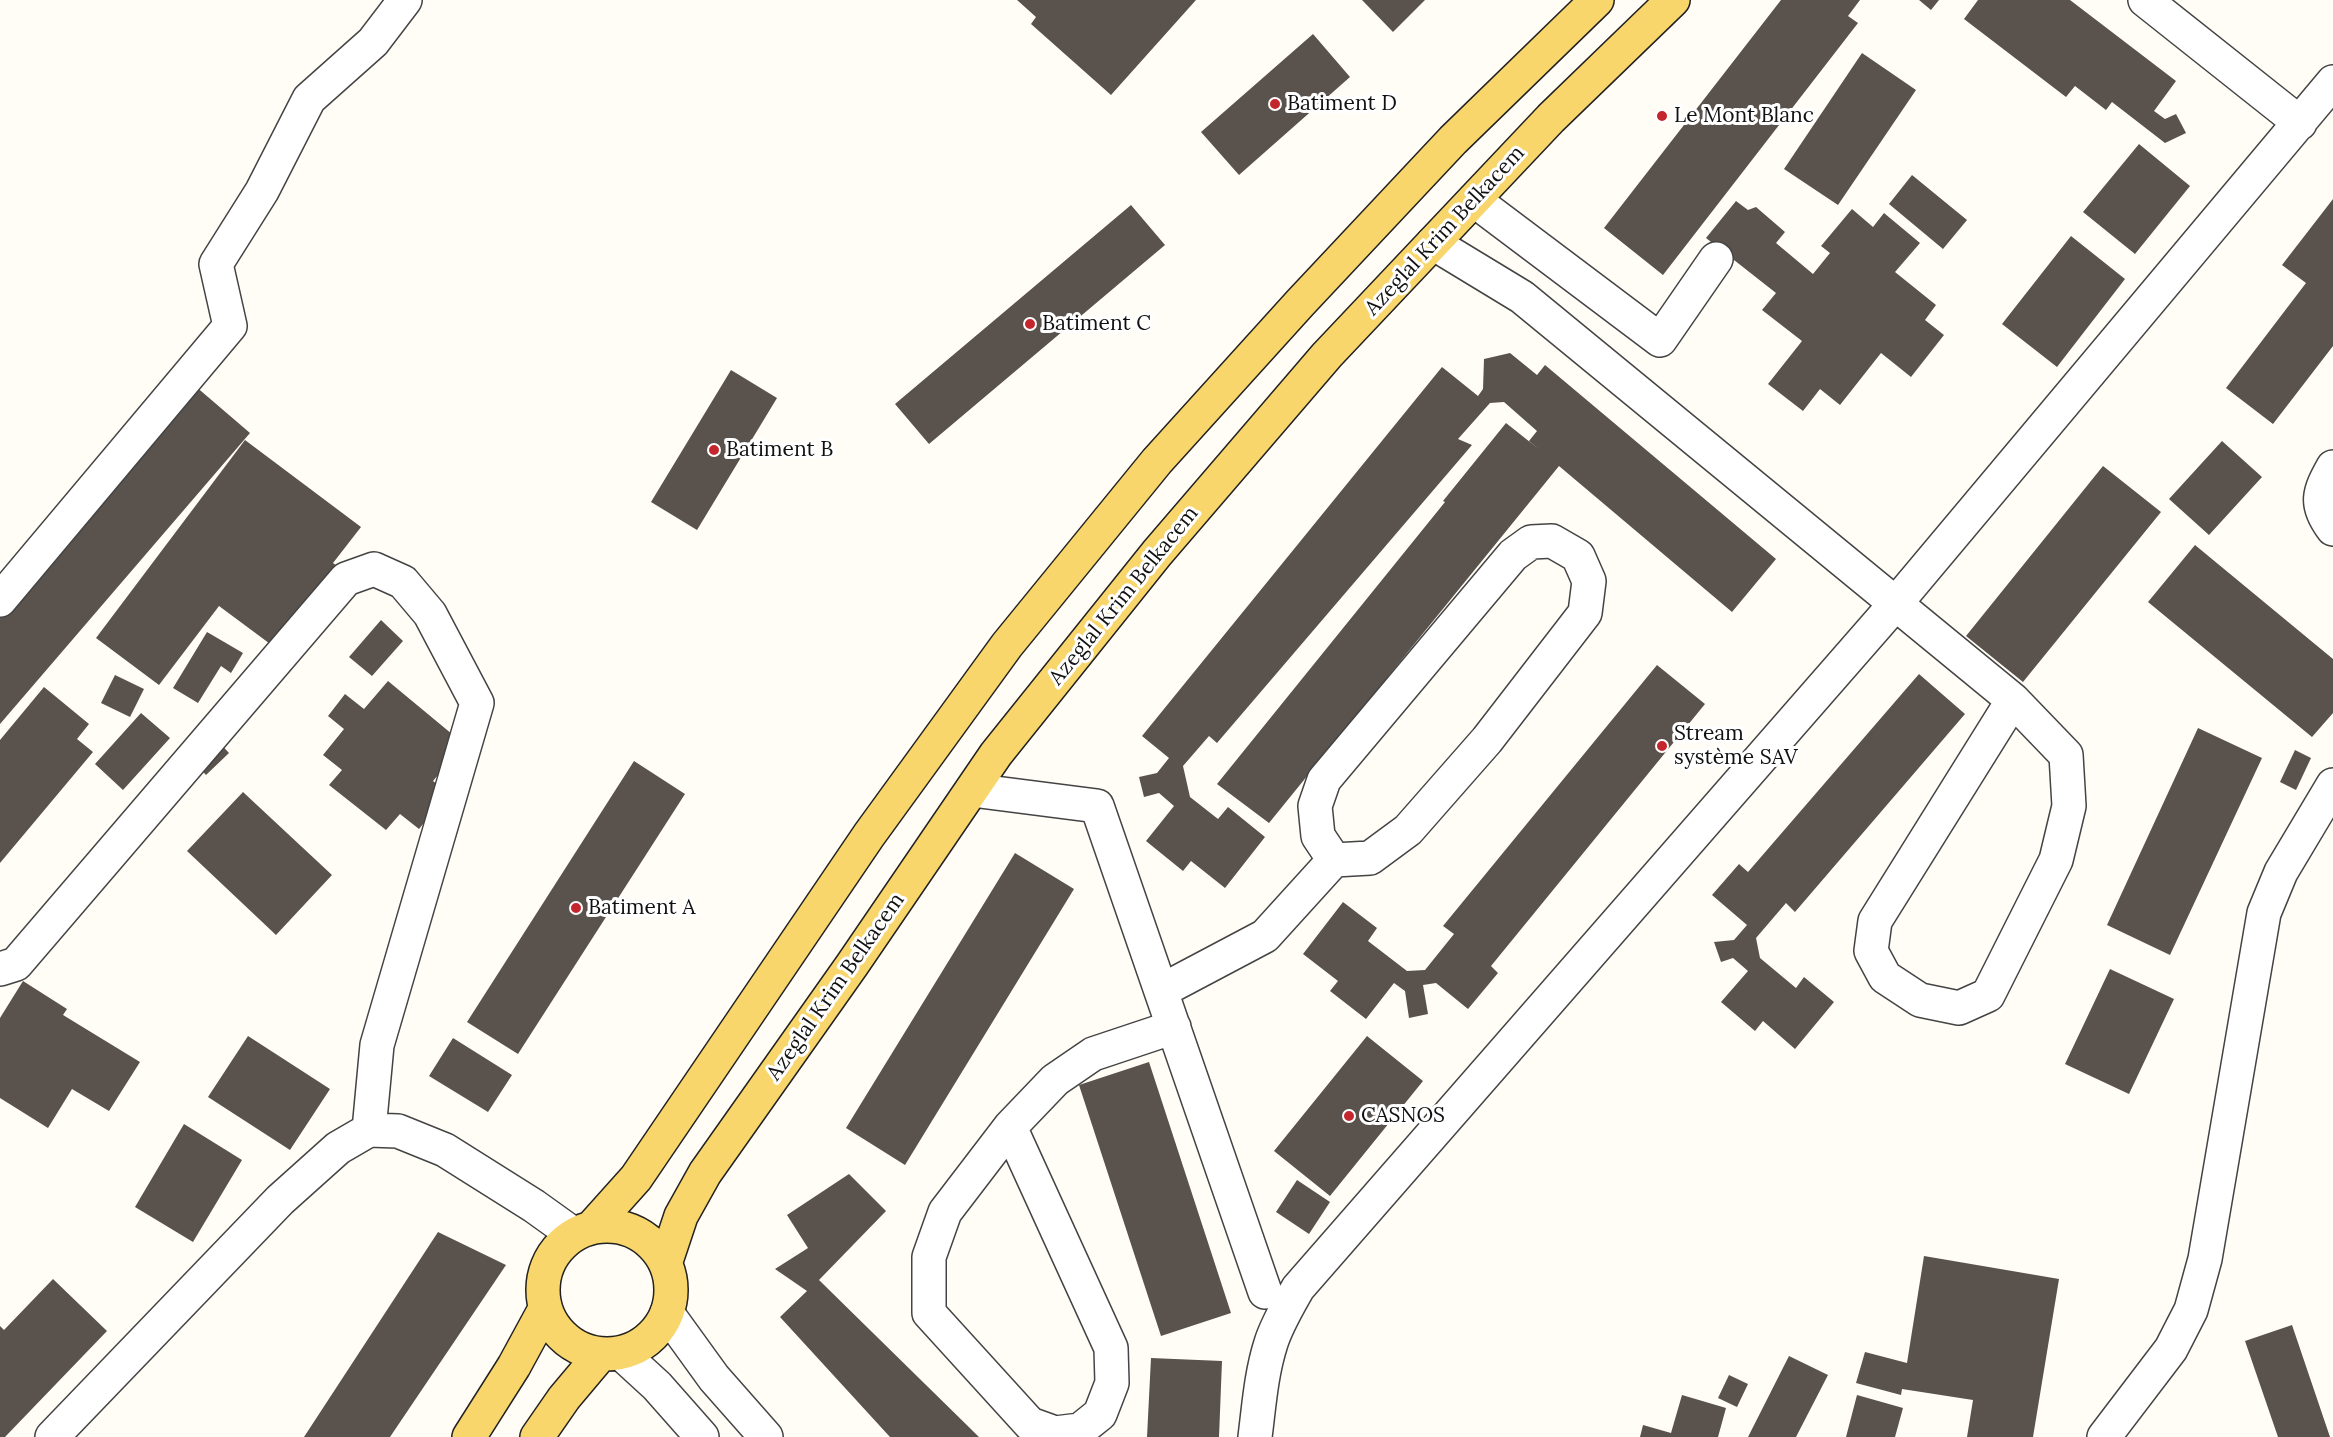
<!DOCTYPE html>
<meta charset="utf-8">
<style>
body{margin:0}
canvas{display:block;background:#fffdf5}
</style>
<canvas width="2333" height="1437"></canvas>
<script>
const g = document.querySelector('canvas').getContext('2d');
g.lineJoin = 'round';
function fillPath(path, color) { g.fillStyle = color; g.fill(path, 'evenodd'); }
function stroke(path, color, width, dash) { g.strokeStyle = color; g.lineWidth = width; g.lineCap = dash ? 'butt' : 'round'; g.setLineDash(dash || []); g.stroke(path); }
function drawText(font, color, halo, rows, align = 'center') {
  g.font = font + ' Lora,serif'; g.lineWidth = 6; g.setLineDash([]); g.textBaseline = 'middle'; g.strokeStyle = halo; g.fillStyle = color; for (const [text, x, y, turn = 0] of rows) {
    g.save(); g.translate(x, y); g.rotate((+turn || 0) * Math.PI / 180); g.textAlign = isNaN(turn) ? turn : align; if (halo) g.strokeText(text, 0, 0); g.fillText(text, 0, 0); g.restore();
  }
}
const building = new Path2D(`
 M 1017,0 L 1196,0 L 1111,95 L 1031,24 L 1036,17 Z
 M 1362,0 L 1425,0 L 1393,32 Z
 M 1781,0 L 1860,0 L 1848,16 L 1858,23 L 1663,275 L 1604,228 Z
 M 1919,0 L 1939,0 L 1931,10 Z
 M 1978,0 L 2070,0 L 2176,81 L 2154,111 L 2165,119 L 2176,114 L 2186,133 L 2165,143 L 2112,102 L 2106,110 L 2075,86 L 2066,97 L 1964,19 Z
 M 1313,34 L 1350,77 L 1239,175 L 1201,132 Z
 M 1862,53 L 1916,90 L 1838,205 L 1784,169 Z
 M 2139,144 L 2190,186 L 2135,254 L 2083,212 Z
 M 1912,175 L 1967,220 L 1943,249 L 1889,204 Z
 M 2333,199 L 2333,346 L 2273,424 L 2226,388 L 2306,283 L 2282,265 Z
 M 1736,201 L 1748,210 L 1756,207 L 1785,232 L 1776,243 L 1813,274 L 1830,253 L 1821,246 L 1852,209 L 1873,227 L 1884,213 L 1920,243 L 1895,272 L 1936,305 L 1925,320 L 1944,335 L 1911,377 L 1881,353 L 1840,405 L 1820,389 L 1803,411 L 1768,384 L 1802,341 L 1762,310 L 1776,293 L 1706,238 Z
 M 1131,205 L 1165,245 L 929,444 L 895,404 Z
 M 2071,236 L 2125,279 L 2057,367 L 2002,324 Z
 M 1510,353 L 1537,375 L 1545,365 L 1776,559 L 1732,612 L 1559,466 L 1269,823 L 1217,784 L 1445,502 L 1443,501 L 1506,423 L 1540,450 L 1529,441 L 1537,431 L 1504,402 L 1490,403 L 1458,439 L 1472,445 L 1217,743 L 1209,736 L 1183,766 L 1190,797 L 1218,819 L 1228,807 L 1265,837 L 1225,888 L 1191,861 L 1183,871 L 1146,841 L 1174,806 L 1159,793 L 1144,797 L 1139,777 L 1157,773 L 1169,758 L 1142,736 L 1442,367 L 1478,396 L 1483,389 L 1484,359 Z
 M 731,370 L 777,398 L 697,530 L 651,502 Z
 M 194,385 L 250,433 L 0,724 L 0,612 Z
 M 245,440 L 361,527 L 333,563 L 342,570 L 281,652 L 219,606 L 159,685 L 96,638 Z
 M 2222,441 L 2262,477 L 2209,535 L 2169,499 Z
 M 2103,466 L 2161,512 L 2023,682 L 1966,636 Z
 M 2195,545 L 2333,659 L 2333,713 L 2312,737 L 2148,602 Z
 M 381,620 L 403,641 L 372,676 L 349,657 Z
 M 207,632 L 243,653 L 231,673 L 221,666 L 198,703 L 173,688 Z
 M 1657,665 L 1705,704 L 1491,966 L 1498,973 L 1468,1009 L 1436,983 L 1423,985 L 1428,1014 L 1409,1018 L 1405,991 L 1394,983 L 1366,1019 L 1330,991 L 1338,981 L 1303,954 L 1343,902 L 1377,928 L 1368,941 L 1407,971 L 1425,970 L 1454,934 L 1443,926 Z
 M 1919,674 L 1965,714 L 1795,912 L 1786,903 L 1756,938 L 1760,958 L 1796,988 L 1804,977 L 1834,1002 L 1795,1049 L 1763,1021 L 1755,1031 L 1721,1002 L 1748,971 L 1733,958 L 1721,962 L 1714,942 L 1734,940 L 1747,925 L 1712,895 L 1739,864 L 1748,872 Z
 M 115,675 L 144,689 L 130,717 L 101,703 Z
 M 388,681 L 464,744 L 433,781 L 448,793 L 419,829 L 400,814 L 386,830 L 329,785 L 342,770 L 323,755 L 344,729 L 328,716 L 345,694 L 364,709 Z
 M 44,687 L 89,724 L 77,739 L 93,752 L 0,863 L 0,740 Z
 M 141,713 L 170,738 L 123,790 L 95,764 Z
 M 2198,728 L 2262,758 L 2170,955 L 2107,925 Z
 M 216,739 L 229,753 L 206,775 L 193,761 Z
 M 2295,750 L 2311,758 L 2296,790 L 2280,782 Z
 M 634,761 L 685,794 L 518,1054 L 467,1022 Z
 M 243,792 L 332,875 L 276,935 L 187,851 Z
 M 1015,853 L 1074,889 L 905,1165 L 846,1128 Z
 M 2110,969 L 2174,999 L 2129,1094 L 2065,1064 Z
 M 23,981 L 67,1009 L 63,1015 L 140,1062 L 109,1111 L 72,1089 L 48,1128 L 0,1098 L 0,1018 Z
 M 248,1036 L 330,1089 L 290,1150 L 208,1097 Z
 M 1367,1036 L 1423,1081 L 1330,1196 L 1274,1151 Z
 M 453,1038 L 512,1075 L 488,1112 L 429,1076 Z
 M 1149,1062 L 1231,1313 L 1161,1336 L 1079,1085 Z
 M 184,1124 L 242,1160 L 193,1242 L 135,1207 Z
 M 849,1174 L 886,1211 L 819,1280 L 979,1437 L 890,1437 L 780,1317 L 807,1291 L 775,1269 L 808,1248 L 787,1215 Z
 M 1297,1180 L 1330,1202 L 1309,1234 L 1276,1212 Z
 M 438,1232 L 506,1265 L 390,1437 L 304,1437 Z
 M 1924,1256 L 2059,1279 L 2033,1437 L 1967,1437 L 1973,1400 L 1902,1389 L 1901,1395 L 1856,1383 L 1865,1352 L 1907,1363 Z
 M 53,1279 L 107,1331 L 5,1437 L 0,1437 L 0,1326 L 4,1330 Z
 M 2292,1325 L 2330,1437 L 2278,1437 L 2245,1341 Z
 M 1789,1356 L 1828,1375 L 1796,1437 L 1748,1437 Z
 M 1151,1358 L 1222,1361 L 1219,1437 L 1147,1437 Z
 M 1729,1375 L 1748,1384 L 1737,1407 L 1718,1398 Z
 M 1682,1395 L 1726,1408 L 1718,1437 L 1640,1437 L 1643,1425 L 1671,1433 Z
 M 1857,1395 L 1903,1408 L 1895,1437 L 1846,1437 Z`);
const minor = new Path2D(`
 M 2145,0 L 2300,123
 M 1474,200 L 1660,340 L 1716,259
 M 1433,243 L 1522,297 L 2013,700 L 2066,755 L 2069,806 L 2056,860 L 1988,995 L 1959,1008 L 1920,1000 L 1885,977 L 1871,951 L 1875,921 L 2013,700
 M 2333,467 C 2319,492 2314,504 2333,529
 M 0,600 L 230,326 L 216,264 L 262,191 L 309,99 L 373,42 L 405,0
 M 972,790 L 1097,806 L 1265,1292
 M 0,969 L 16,964 L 346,579 L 374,569 L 403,582 L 430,614 L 477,703 L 377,1045 L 369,1130
 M 1161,991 L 1265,936 L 1334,860 L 1370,858 L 1408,830 L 1487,740 L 1585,613 L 1589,581 L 1578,556 L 1552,541 L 1531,542 L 1513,555 L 1324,780 L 1315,806 L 1318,836 L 1334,860
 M 1010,1127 L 1111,1348 L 1112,1383 L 1100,1414 L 1080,1430 L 1055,1433 L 1030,1424 L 929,1313 L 929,1257 L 945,1212 L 1010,1127 L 1055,1080 L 1093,1054 L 1174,1027
 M 667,1313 L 714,1378 L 766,1437
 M 621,1353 L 657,1386 L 702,1437
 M 52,1437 L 280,1200 L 338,1148 L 369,1130 L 398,1131 L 445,1150 L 534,1206 L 573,1234
 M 1255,1437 C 1259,1406 1261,1374 1271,1343 C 1277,1324 1288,1306 1298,1288 L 1897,602 L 2333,82
 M 2104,1437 L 2171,1349 L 2191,1310 L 2205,1259 L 2264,913 L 2281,872 L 2333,785`);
const major = new Path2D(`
 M543 1290a64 64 0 1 1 128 0a64 64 0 1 1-128 0Z
 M 593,1226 L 636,1178 L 869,835 L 1007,645 L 1157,461 L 1300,303 L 1453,140 L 1597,0
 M 666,1261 L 681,1216 L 705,1173 L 852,965 L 996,754 L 1157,553 L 1327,355 L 1551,118 L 1673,0
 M 469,1437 L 514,1366 L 545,1309
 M 537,1437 L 564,1398 L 601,1354`);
const markers = [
 [1275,104,6,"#c4262e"],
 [1662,116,6,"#c4262e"],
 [1030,324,6,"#c4262e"],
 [714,450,6,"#c4262e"],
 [1662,746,6,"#c4262e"],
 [576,908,6,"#c4262e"],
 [1349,1116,6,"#c4262e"]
];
const poiNames = [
 ["Batiment D",1287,104],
 ["Le Mont Blanc",1674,116],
 ["Batiment C",1042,324],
 ["Batiment B",726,450],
 ["Stream",1674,734],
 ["système SAV",1674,758],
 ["Batiment A",588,908],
 ["CASNOS",1361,1116]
];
const streetNames = [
 ["Azeglal Krim Belkacem",1445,231,-47],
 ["Azeglal Krim Belkacem",1124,596,-51],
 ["Azeglal Krim Belkacem",836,987,-55]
];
fillPath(building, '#5a524d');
stroke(minor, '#444', 36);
stroke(major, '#222', 36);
stroke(minor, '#fff', 33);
stroke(major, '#f9d66b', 33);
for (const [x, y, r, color] of markers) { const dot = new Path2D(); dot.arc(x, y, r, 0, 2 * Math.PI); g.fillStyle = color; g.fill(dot); stroke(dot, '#fff', 2); }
drawText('21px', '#111', '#fff', poiNames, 'left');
drawText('21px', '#111', '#fff', streetNames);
</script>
